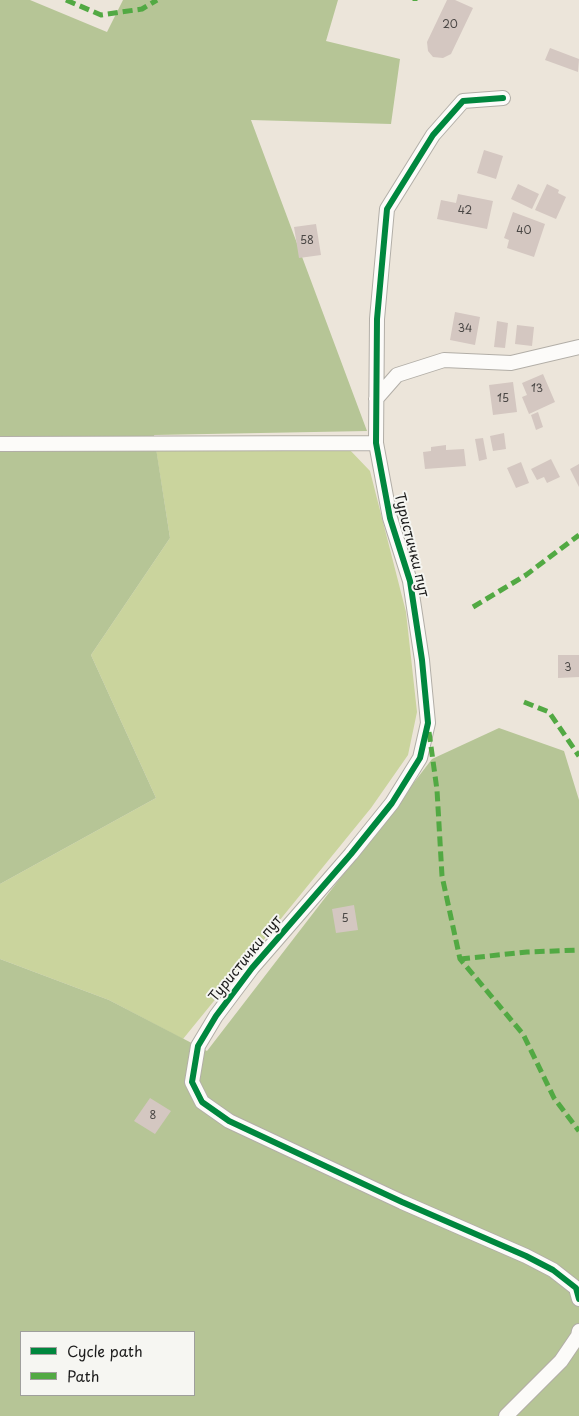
<!DOCTYPE html>
<meta charset="utf-8">
<style>
body{margin:0}
#map{position:relative;width:579px;height:1416px;overflow:hidden;background:#ece5da;font-family:"Playpen Sans",sans-serif}
canvas{display:block}
.legend{position:absolute;left:20px;top:1331px;width:175px;height:65px;box-sizing:border-box;background:#f6f6f2;border:1px solid #9f9f9c;margin:0;padding:6px 9px;list-style:none;font-size:15px;color:#1c1c1c}
.legend li{display:flex;align-items:center;gap:10px;height:25px}
.legend b{width:25px;border:1px solid #9f9f9c}
</style>
<div id="map">
<canvas width="579" height="1416"></canvas>
<ul class="legend">
<li><b style="height:6px;background:#00873e"></b>Cycle path</li>
<li><b style="height:6px;background:#52a943"></b>Path</li>
</ul>
</div>
<script>
const g = document.querySelector('canvas').getContext('2d');
g.lineJoin = 'round';
function fillPath(path, color) { g.fillStyle = color; g.fill(path, 'evenodd'); }
function stroke(path, color, width, dash) { g.strokeStyle = color; g.lineWidth = width; g.lineCap = dash ? 'butt' : 'round'; g.setLineDash(dash || []); g.stroke(path); }
function drawText(font, color, halo, rows, align = 'center') {
  g.font = font + ' "Playpen Sans",sans-serif'; g.lineWidth = 4; g.setLineDash([]); g.textBaseline = 'middle'; g.strokeStyle = halo; g.fillStyle = color; for (const [text, x, y, turn = 0] of rows) {
    g.save(); g.translate(x, y); g.rotate((+turn || 0) * Math.PI / 180); g.textAlign = isNaN(turn) ? turn : align; if (halo) g.strokeText(text, 0, 0); g.fillText(text, 0, 0); g.restore();
  }
}
const green = new Path2D(`
 M 348,448 L 370,471 L 406,612 L 417,712 L 408,755 L 371,808 L 183,1039 L 109,1000 L 0,959 L 0,884 L 156,798 L 91,655 L 170,538 L 156,449 Z`);
const forest = new Path2D(`
 M 0,0 L 30,0 L 107,32 L 123,0 L 338,0 L 326,41 L 400,59 L 391,124 L 251,120 L 367,431 L 154,435 L 170,538 L 91,655 L 156,798 L 0,884 Z
 M 499,728 L 564,751 L 579,800 L 579,1416 L 0,1416 L 0,959 L 109,1000 L 207,1051 L 432,759 ZM 21,1332 L 194,1332 L 194,1395 L 21,1395 Z`);
const building = new Path2D(`
 M 447,0 L 455,0 L 473,8 L 451,54 L 443,58 L 433,57 L 428,51 L 427,42 Z
 M 550,48 L 579,59 L 578,72 L 545,60 Z
 M 484,150 L 503,156 L 496,179 L 477,173 Z
 M 518,184 L 539,194 L 532,209 L 511,199 Z
 M 547,184 L 559,190 L 558,193 L 566,197 L 556,219 L 535,210 Z
 M 458,194 L 493,201 L 487,229 L 437,219 L 441,200 L 456,203 Z
 M 513,212 L 545,224 L 534,257 L 507,248 L 509,240 L 504,238 Z
 M 316,224 L 321,255 L 299,258 L 294,227 Z
 M 455,312 L 480,317 L 475,345 L 450,340 Z
 M 497,321 L 508,323 L 505,348 L 494,347 Z
 M 517,325 L 534,327 L 532,346 L 515,344 Z
 M 543,374 L 555,402 L 529,414 L 522,397 L 527,395 L 522,383 Z
 M 513,382 L 517,412 L 493,415 L 489,385 Z
 M 538,412 L 543,427 L 536,430 L 531,415 Z
 M 504,433 L 506,449 L 493,451 L 490,436 Z
 M 483,438 L 487,459 L 479,461 L 475,439 Z
 M 446,445 L 446,450 L 464,449 L 466,466 L 425,469 L 423,452 L 431,451 L 431,447 Z
 M 551,459 L 560,477 L 547,483 L 544,477 L 537,480 L 531,469 Z
 M 521,462 L 529,483 L 516,488 L 507,468 Z
 M 579,464 L 579,487 L 570,469 Z
 M 558,655 L 579,655 L 579,677 L 558,678 Z
 M 354,905 L 358,930 L 336,933 L 332,909 Z
 M 150,1098 L 171,1111 L 155,1134 L 134,1121 Z`);
const street = new Path2D(`
 M 503,98 L 463,101 L 433,135 L 387,209 L 377,319 L 376,443 L 390,518 L 410,581 L 422,660 L 428,723 L 420,758 L 392,803 L 351,854 L 252,968 L 216,1016 L 198,1046 L 192,1082 L 202,1102 L 229,1121 L 402,1202 L 526,1256 L 553,1270 L 576,1288 L 579,1299
 M 376,399 L 397,375 L 444,360 L 511,363 L 579,347
 M 0,444 L 376,443
 M 506,1416 L 561,1361 L 578,1336 L 579,1331`);
const quiet = new Path2D(`
 M 66,0 L 101,15 L 142,9 L 157,0
 M 415,1 L 415,0
 M 473,607 L 526,575 L 579,535
 M 524,702 L 549,712 L 579,756
 M 429,732 L 437,790 L 442,876 L 460,959 L 523,1034 L 554,1098 L 579,1131
 M 460,959 L 527,952 L 579,950`);
const cycleway = new Path2D(`
 M 503,98 L 463,101 L 433,135 L 387,209 L 377,319 L 376,443 L 390,518 L 410,581 L 422,660 L 428,723 L 420,758 L 392,803 L 351,854 L 252,968 L 216,1016 L 198,1046 L 192,1082 L 202,1102 L 229,1121 L 402,1202 L 526,1256 L 553,1270 L 576,1288 L 579,1299`);
const numberNames = [
 ["20",450,25],
 ["42",465,211],
 ["40",524,231],
 ["58",307,241],
 ["34",465,329],
 ["13",537,389],
 ["15",503,399],
 ["3",568,668],
 ["5",345,919],
 ["8",153,1116]
];
const streetNames = [
 ["Туристички пут",411,545,76],
 ["Туристички пут",246,959,-51]
];
fillPath(green, '#cad49d');
fillPath(forest, '#b6c596');
fillPath(building, '#d4c7c1');
stroke(street, '#b2aea7', 16);
stroke(street, '#fcfbf9', 14);
stroke(quiet, '#52a943', 5, [10, 5]);
stroke(cycleway, '#00873e', 6);
drawText('11px', '#4a4745', null, numberNames);
drawText('14px', '#1c1c1c', '#f6f6f2', streetNames);
</script>
